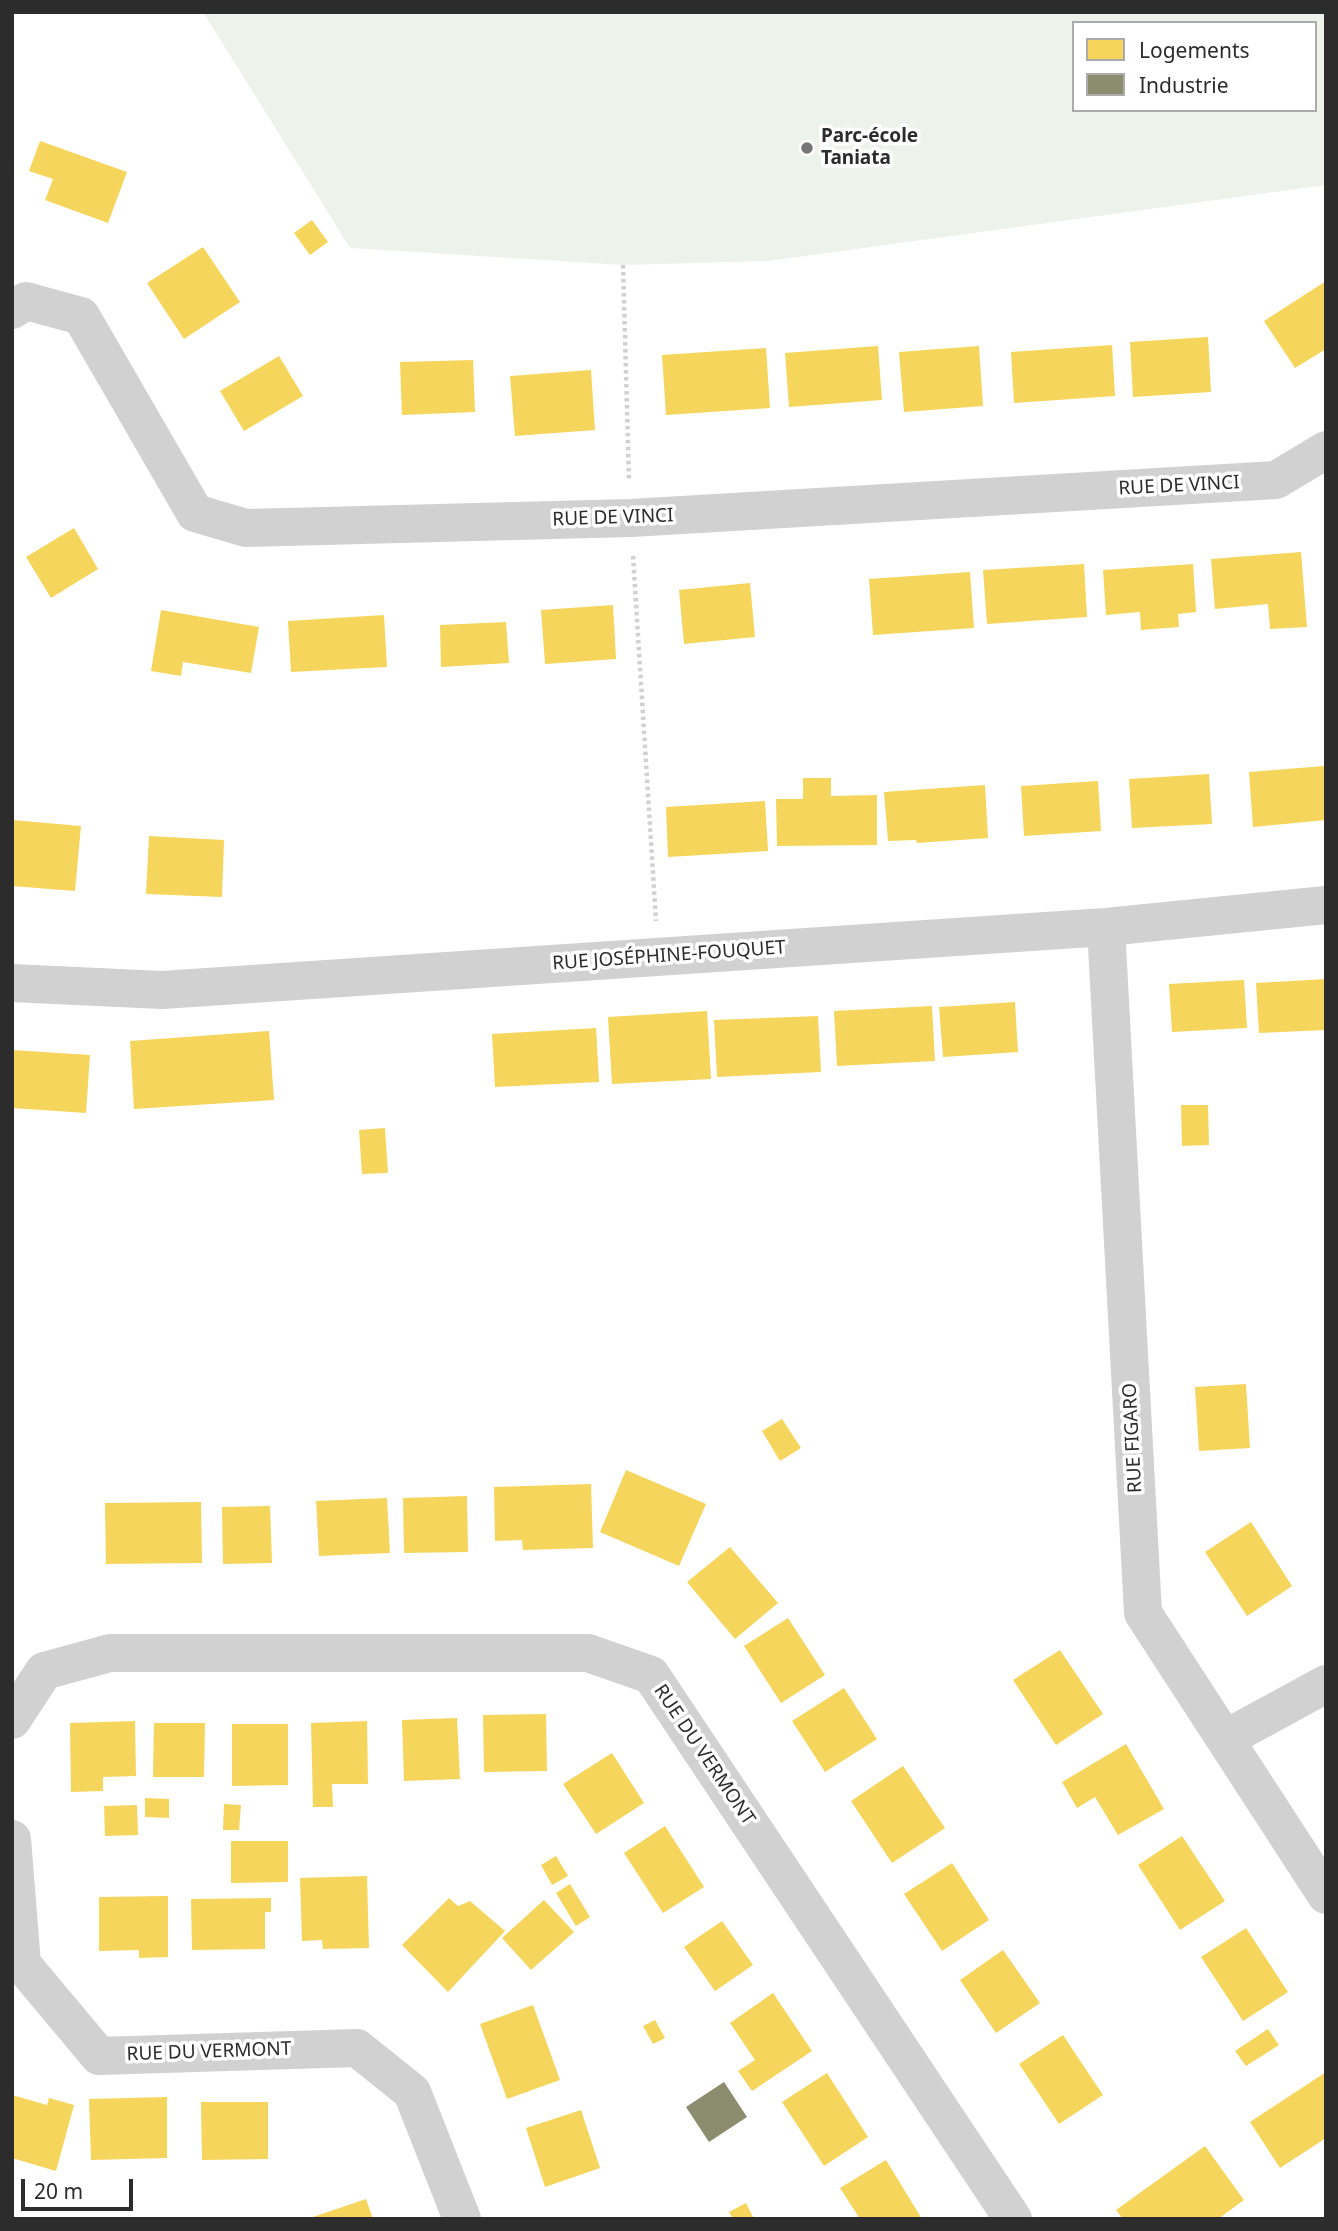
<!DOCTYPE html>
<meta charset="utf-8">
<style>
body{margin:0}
#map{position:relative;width:1338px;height:2231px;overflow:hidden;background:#fff;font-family:"Noto Sans",sans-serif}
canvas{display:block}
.frame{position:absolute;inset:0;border:14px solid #2c2c2c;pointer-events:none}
.legend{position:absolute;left:1072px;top:21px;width:245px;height:91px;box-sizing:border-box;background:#fff;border:2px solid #ababab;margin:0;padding:9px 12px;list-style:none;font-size:21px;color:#2c2c2c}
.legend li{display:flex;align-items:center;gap:14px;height:35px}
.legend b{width:35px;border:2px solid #ababab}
.scale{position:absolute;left:21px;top:2179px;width:112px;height:32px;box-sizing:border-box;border:4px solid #2c2c2c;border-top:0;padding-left:9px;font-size:21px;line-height:24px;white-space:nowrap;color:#2c2c2c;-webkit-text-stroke:5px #fff;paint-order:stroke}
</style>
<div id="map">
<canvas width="1338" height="2231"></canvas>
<div class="frame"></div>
<ul class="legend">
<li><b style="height:19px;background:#f6d55c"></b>Logements</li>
<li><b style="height:19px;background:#8c8c6e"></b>Industrie</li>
</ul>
<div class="scale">20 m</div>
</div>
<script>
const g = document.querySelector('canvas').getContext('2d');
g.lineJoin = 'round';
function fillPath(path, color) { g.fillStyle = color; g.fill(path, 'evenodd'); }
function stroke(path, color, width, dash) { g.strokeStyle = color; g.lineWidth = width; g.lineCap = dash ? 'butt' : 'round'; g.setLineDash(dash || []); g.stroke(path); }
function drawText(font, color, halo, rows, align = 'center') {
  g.font = font + ' "Noto Sans",sans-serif'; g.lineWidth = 7; g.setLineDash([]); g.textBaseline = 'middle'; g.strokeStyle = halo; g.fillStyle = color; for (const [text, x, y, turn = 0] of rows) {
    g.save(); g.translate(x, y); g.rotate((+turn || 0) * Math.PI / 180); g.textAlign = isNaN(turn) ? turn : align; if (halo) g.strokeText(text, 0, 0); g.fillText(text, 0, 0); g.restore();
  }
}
const green = new Path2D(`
 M 203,12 L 1326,12 L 1326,185 L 768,261 L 623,265 L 350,248 ZM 1074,23 L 1315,23 L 1315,110 L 1074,110 Z`);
const homes = new Path2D(`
 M 40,141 L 127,172 L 108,223 L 45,200 L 53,179 L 29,171 Z
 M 312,220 L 328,242 L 310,255 L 294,233 Z
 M 203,247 L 240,302 L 184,339 L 147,283 Z
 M 1326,281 L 1326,349 L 1295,368 L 1264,321 Z
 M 1208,337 L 1211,392 L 1133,397 L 1130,342 Z
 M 1112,345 L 1115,396 L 1014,403 L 1011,352 Z
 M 878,346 L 882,400 L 789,407 L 785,353 Z
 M 979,346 L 983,406 L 904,412 L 899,352 Z
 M 766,348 L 770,408 L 666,415 L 662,355 Z
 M 279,356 L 303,396 L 244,431 L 220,391 Z
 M 473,360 L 475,412 L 402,415 L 400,362 Z
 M 591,370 L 595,430 L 515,436 L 510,376 Z
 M 74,528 L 98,569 L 51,598 L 26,557 Z
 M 1301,552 L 1307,627 L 1270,629 L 1268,604 L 1215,609 L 1211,559 Z
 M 1084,564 L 1087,617 L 987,624 L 983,570 Z
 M 1193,564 L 1196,612 L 1178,614 L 1179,627 L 1141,630 L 1140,612 L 1106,615 L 1103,570 Z
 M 970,572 L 974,628 L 873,635 L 869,579 Z
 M 750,583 L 755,637 L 684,644 L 679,590 Z
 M 613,605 L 616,659 L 545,664 L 541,610 Z
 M 161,610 L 259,627 L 251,673 L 183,662 L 181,676 L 151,671 Z
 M 384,615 L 387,667 L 291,672 L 288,621 Z
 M 506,622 L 509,663 L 441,667 L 440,625 Z
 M 1324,766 L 1326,820 L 1253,827 L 1249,772 Z
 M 1209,774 L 1212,824 L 1132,828 L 1129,779 Z
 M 803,778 L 831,778 L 831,796 L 877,795 L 877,845 L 777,846 L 776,799 L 803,799 Z
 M 1098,781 L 1101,831 L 1024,836 L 1021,786 Z
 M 985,785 L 988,838 L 917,843 L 916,840 L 888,841 L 884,792 Z
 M 765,801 L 768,851 L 668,857 L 666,807 Z
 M 12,820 L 81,826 L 75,891 L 12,886 Z
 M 149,836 L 224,840 L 222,897 L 146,894 Z
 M 1326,979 L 1326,1030 L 1259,1033 L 1256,983 Z
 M 1244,980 L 1247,1028 L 1172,1032 L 1169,984 Z
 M 1015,1002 L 1018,1052 L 943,1057 L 939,1007 Z
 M 932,1006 L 935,1061 L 837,1066 L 834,1011 Z
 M 707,1011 L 711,1079 L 612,1084 L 608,1017 Z
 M 818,1016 L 821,1072 L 717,1077 L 714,1020 Z
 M 596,1028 L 599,1082 L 495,1087 L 492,1034 Z
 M 269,1031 L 274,1100 L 134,1109 L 130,1041 Z
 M 12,1050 L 90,1055 L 86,1113 L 12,1108 Z
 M 1181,1105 L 1208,1105 L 1209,1145 L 1182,1146 Z
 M 385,1128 L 388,1173 L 362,1174 L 359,1130 Z
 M 1246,1384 L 1250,1448 L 1199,1451 L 1195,1387 Z
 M 782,1419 L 801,1448 L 780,1461 L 762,1431 Z
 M 626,1470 L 706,1504 L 679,1566 L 600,1532 Z
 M 591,1484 L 593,1548 L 523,1550 L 522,1540 L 495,1541 L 494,1487 Z
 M 467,1496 L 468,1552 L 404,1553 L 403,1498 Z
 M 387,1498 L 390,1553 L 319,1556 L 316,1501 Z
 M 201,1502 L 202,1563 L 106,1564 L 105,1503 Z
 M 270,1506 L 272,1563 L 223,1564 L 222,1507 Z
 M 1251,1522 L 1292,1586 L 1247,1616 L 1205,1552 Z
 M 730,1547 L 778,1603 L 735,1639 L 687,1582 Z
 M 788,1618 L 825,1675 L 781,1703 L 744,1646 Z
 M 1060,1650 L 1103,1714 L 1056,1745 L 1013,1680 Z
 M 844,1688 L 877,1739 L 825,1772 L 792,1721 Z
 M 546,1714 L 547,1771 L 484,1772 L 483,1715 Z
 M 457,1718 L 460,1779 L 404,1781 L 402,1720 Z
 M 135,1721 L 136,1776 L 103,1777 L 103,1791 L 71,1792 L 70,1723 Z
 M 367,1721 L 368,1784 L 332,1784 L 333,1807 L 313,1807 L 311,1723 Z
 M 154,1723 L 205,1723 L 204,1777 L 153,1777 Z
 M 232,1724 L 288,1724 L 288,1785 L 232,1786 Z
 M 1126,1744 L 1164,1809 L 1118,1835 L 1095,1797 L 1077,1808 L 1062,1782 Z
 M 612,1753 L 644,1803 L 596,1834 L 563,1784 Z
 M 903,1766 L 945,1828 L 892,1863 L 851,1801 Z
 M 145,1798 L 169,1799 L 169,1818 L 145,1817 Z
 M 224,1804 L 241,1805 L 239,1830 L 223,1830 Z
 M 137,1805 L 138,1835 L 105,1836 L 104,1806 Z
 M 665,1826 L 704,1887 L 663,1913 L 624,1853 Z
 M 1182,1836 L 1225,1901 L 1180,1930 L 1138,1865 Z
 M 231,1841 L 288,1841 L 288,1882 L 231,1883 Z
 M 556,1856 L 568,1876 L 552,1885 L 541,1865 Z
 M 952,1863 L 989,1920 L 942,1951 L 904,1894 Z
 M 367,1876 L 369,1948 L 323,1949 L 322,1940 L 302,1941 L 300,1878 Z
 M 570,1884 L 590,1917 L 576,1926 L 556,1893 Z
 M 168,1896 L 168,1957 L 139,1958 L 139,1950 L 99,1951 L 99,1897 Z
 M 271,1898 L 271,1912 L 265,1912 L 265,1949 L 192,1950 L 191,1899 Z
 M 449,1898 L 458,1906 L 470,1901 L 505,1931 L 448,1992 L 402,1945 Z
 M 544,1900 L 574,1932 L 531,1970 L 502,1938 Z
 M 722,1921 L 753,1965 L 715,1991 L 684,1947 Z
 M 1246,1928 L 1288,1992 L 1243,2021 L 1201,1957 Z
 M 1003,1950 L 1040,2003 L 996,2033 L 960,1980 Z
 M 773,1993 L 812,2051 L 752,2091 L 738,2071 L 755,2060 L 730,2023 Z
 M 533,2005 L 560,2080 L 507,2099 L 480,2024 Z
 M 655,2020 L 665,2038 L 653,2044 L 643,2026 Z
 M 1268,2029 L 1279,2045 L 1246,2066 L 1235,2051 Z
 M 1063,2035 L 1103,2095 L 1059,2124 L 1019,2064 Z
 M 1326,2072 L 1326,2138 L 1280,2168 L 1250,2122 Z
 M 827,2073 L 868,2137 L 824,2166 L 782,2102 Z
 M 12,2095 L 47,2105 L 49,2098 L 74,2105 L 56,2171 L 12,2158 Z
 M 167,2097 L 167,2158 L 91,2160 L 89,2099 Z
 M 201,2102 L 268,2102 L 268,2159 L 202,2160 Z
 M 581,2110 L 600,2168 L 545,2187 L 526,2128 Z
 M 1205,2146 L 1244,2200 L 1218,2219 L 1123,2219 L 1116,2210 Z
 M 886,2160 L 922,2219 L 860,2219 L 840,2188 Z
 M 366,2199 L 373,2219 L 310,2219 L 310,2218 Z
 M 746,2203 L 754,2219 L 733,2219 L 729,2212 Z`);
const industry = new Path2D(`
 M 724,2082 L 747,2117 L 709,2142 L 686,2107 Z`);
const path = new Path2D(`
 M 623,265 L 629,481
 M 633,556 L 656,921`);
const minor = new Path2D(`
 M 12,310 L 26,301 L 81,316 L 195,513 L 246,528 L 631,518 L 1276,480 L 1326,450
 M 1106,927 L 1143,1613 L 1326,1895
 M 12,983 L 162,990 L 1106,927 L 1326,905
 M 12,1720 L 44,1671 L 110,1653 L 588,1653 L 651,1675 L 1013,2219
 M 1225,1739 L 1326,1684
 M 12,1839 L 22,1964 L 99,2056 L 357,2048 L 412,2092 L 462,2219`);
const markers = [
 [807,148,7,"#767676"]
];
const poiNames = [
 ["Parc-école",821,137],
 ["Taniata",821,159]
];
const streetNames = [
 ["RUE DE VINCI",1179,486,-3],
 ["RUE DE VINCI",613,518,-2],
 ["RUE JOSÉPHINE-FOUQUET",669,956,-4],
 ["RUE FIGARO",1133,1438,-93],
 ["RUE DU VERMONT",704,1755,56],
 ["RUE DU VERMONT",209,2052,-2]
];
fillPath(green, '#edf3ea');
fillPath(homes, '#f6d55c');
fillPath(industry, '#8c8c6e');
stroke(path, '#d1d1d1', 4.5, [3.5, 3.5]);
stroke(minor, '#d1d1d1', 38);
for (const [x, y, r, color] of markers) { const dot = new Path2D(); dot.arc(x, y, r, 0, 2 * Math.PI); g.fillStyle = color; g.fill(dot); stroke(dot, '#fff', 2.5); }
drawText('bold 19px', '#2c2c2c', '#fff', poiNames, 'left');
drawText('19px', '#2c2c2c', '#fff', streetNames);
</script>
